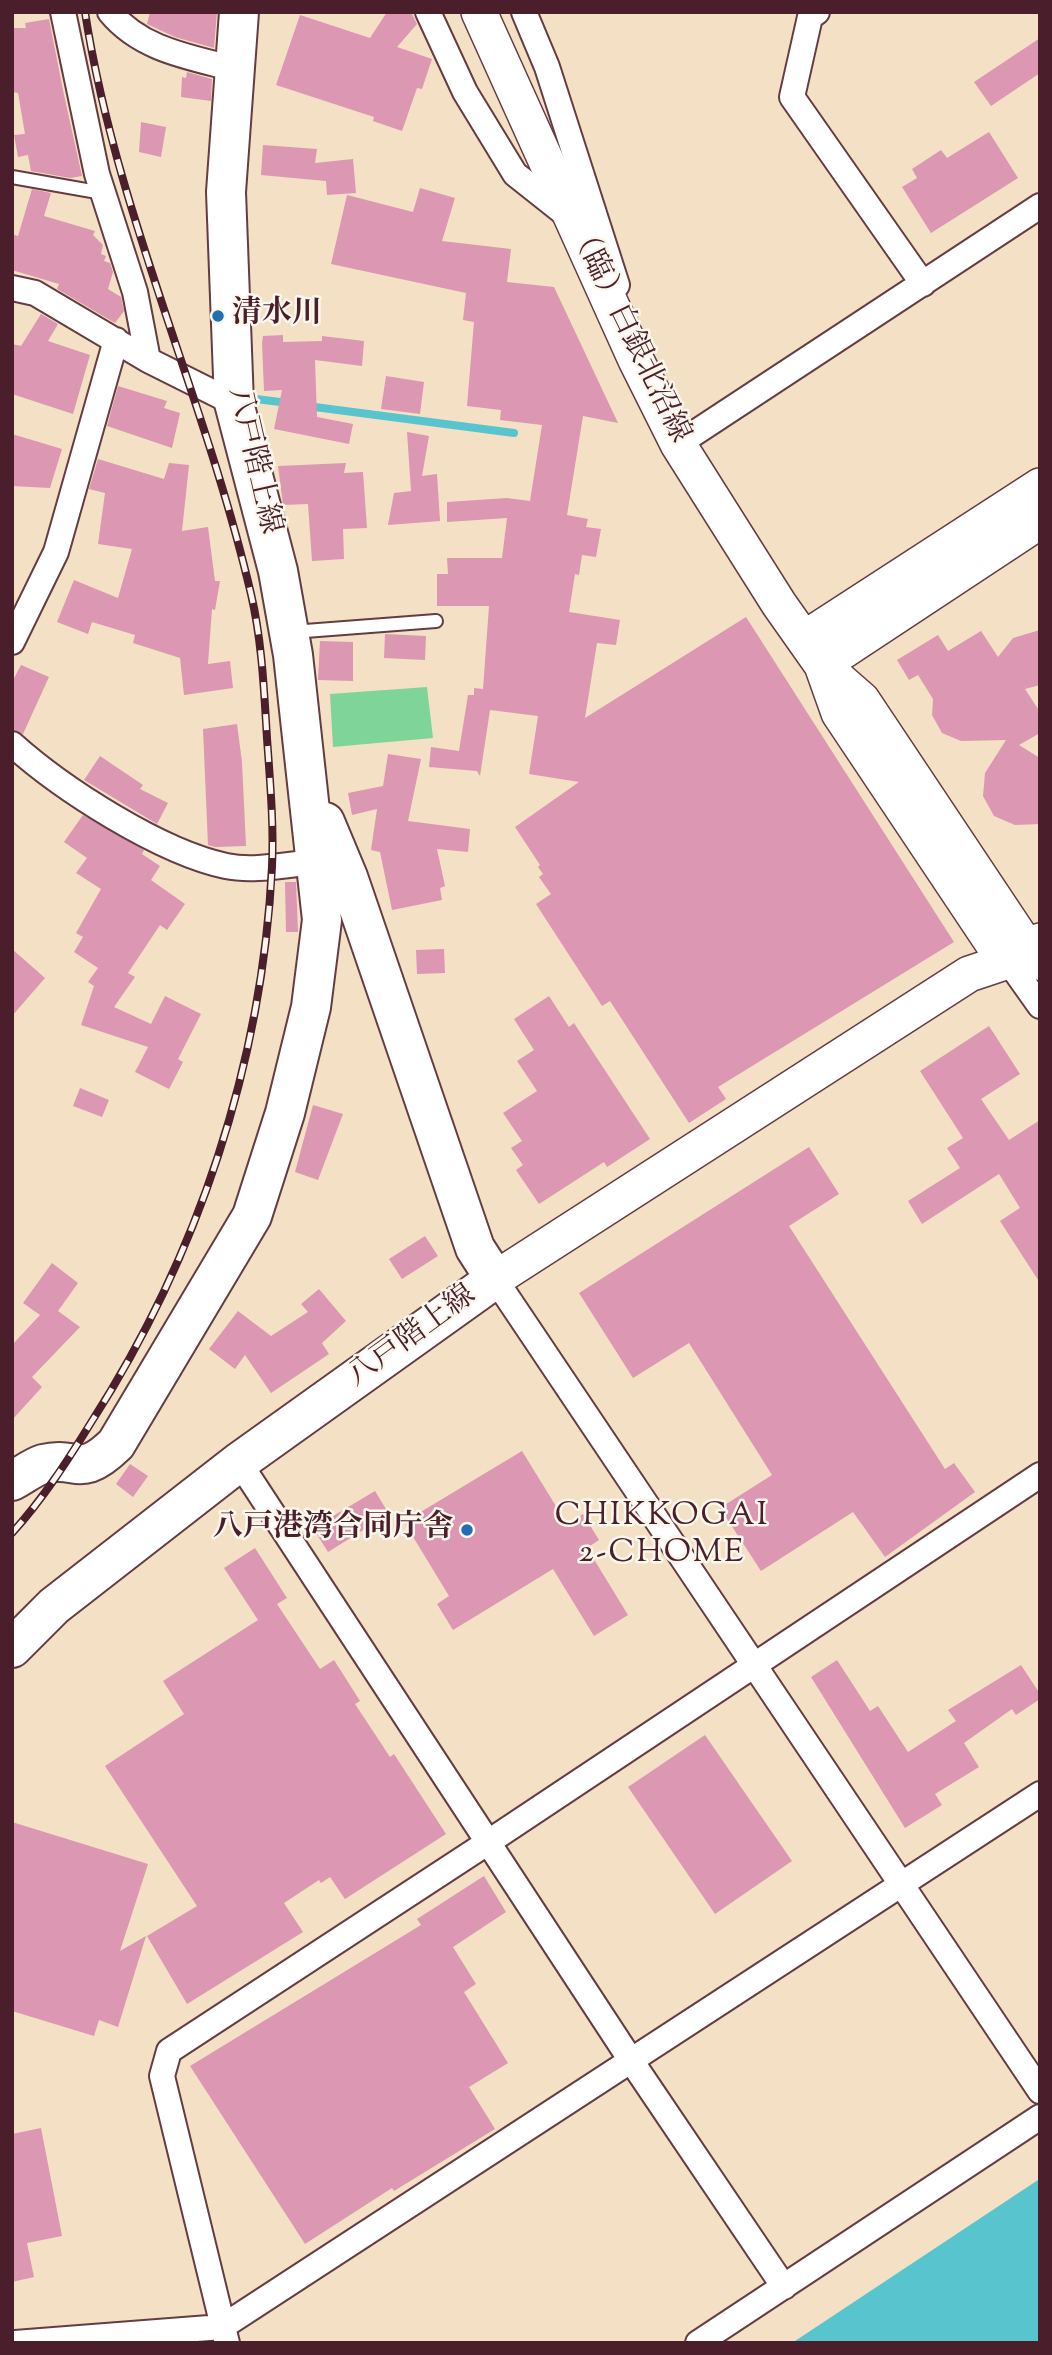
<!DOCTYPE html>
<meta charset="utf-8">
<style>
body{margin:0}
#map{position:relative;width:1052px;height:2355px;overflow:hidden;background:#f4e0c4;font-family:"Sorts Mill Goudy",serif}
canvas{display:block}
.frame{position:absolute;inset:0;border:14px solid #4a1f2b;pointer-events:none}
</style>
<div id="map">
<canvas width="1052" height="2355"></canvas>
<div class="frame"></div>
</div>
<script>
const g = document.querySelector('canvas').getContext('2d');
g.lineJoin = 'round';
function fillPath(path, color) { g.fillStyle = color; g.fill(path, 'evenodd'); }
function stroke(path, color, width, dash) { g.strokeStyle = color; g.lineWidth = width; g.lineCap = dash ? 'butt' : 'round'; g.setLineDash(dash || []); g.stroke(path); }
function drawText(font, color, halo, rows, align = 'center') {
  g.font = font + ' "Sorts Mill Goudy","Noto Serif JP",serif'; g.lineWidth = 5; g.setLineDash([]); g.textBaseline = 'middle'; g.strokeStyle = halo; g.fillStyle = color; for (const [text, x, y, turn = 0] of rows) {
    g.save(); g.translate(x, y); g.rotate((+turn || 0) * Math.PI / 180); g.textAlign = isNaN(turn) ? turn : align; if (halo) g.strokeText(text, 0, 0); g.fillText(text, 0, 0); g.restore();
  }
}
const green = new Path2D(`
 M 427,687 L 433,738 L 333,747 L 330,694 Z`);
const water = new Path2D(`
 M 1040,2179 L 1040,2343 L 792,2343 L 1038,2180 Z`);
const stream = new Path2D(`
 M 256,399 L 288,403
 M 307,406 L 514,433`);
const building = new Path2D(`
 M 150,12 L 217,12 L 214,48 L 175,37 L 147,24 Z
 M 387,12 L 411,12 L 417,24 L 397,47 L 432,59 L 422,89 L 417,88 L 402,131 L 373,121 L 374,117 L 276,85 L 300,15 L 370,38 Z
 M 49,19 L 64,95 L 82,176 L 70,178 L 31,171 L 28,155 L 18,157 L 14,135 L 25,134 L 18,93 L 12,92 L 12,28 L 26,28 L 25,23 Z
 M 1040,38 L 1040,73 L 991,106 L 974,82 Z
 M 187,72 L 212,79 L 211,101 L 181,97 L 182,77 L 186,78 Z
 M 141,122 L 166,127 L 161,157 L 139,152 Z
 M 989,132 L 1018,178 L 931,233 L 902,187 L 917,178 L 912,169 L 941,150 L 947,158 Z
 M 263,145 L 317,149 L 315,163 L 353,159 L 356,193 L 327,195 L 326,181 L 261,175 Z
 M 420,188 L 455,198 L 442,241 L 511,249 L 507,282 L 554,287 L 618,423 L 583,416 L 567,515 L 588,519 L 586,527 L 601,529 L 596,557 L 582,555 L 579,575 L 575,574 L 569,612 L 620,620 L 616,645 L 597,643 L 585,718 L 746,617 L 954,942 L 718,1087 L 726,1099 L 689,1123 L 610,1001 L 602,1006 L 536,904 L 551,894 L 539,877 L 543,874 L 538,867 L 540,865 L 515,827 L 579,782 L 529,774 L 538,716 L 490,710 L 480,776 L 477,771 L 429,767 L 431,747 L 459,751 L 468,695 L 474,695 L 474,688 L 483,689 L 489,606 L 437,606 L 437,574 L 448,574 L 447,558 L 502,558 L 507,518 L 447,522 L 447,502 L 507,498 L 530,501 L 542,425 L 500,420 L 501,410 L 467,406 L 474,322 L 463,320 L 466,293 L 331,264 L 347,195 L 413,212 Z
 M 32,189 L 51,193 L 44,216 L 95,231 L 93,235 L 103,245 L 101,254 L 106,256 L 104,261 L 110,263 L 113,272 L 108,289 L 121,297 L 124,311 L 115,323 L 57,289 L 59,284 L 12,270 L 12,234 L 18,236 Z
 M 41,314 L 58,324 L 48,341 L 90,355 L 73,414 L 12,394 L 12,344 L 21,346 Z
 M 283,335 L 283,342 L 322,341 L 322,336 L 364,341 L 362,366 L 315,360 L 317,417 L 353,424 L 349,444 L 274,429 L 282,390 L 264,391 L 262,343 L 263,336 Z
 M 386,376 L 424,382 L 420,414 L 381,409 Z
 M 118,386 L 167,401 L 164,408 L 180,413 L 172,448 L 107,426 Z
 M 407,432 L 429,436 L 422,476 L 437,474 L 440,521 L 388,525 L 394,493 L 411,491 Z
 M 12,434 L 62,449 L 50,488 L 12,486 Z
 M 98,459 L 164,479 L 169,463 L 189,465 L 182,531 L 208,527 L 215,581 L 220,581 L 215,610 L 212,609 L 208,664 L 230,661 L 233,688 L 184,695 L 180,658 L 133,643 L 135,635 L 92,622 L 88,634 L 57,622 L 74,580 L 118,598 L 132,549 L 98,544 L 105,493 L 89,489 Z
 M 346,463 L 344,473 L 363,472 L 367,528 L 343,529 L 344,559 L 312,561 L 308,504 L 283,505 L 278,466 Z
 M 1040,630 L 1040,685 L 1025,689 L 1040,712 L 1040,733 L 1019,745 L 1040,758 L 1040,824 L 1015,825 L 994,816 L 983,796 L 985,773 L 1006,740 L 961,741 L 942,733 L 932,715 L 933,699 L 918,675 L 909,680 L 897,660 L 938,635 L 948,651 L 981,631 L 998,657 L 1013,638 Z
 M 385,634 L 426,636 L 425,660 L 384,658 Z
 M 320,641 L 353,642 L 353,681 L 318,680 Z
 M 21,665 L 49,677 L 23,734 L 12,729 L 12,682 Z
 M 237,724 L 242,762 L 246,846 L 215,847 L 208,845 L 203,729 Z
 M 388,754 L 421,759 L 408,821 L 470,829 L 468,852 L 437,849 L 445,886 L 440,888 L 442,900 L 392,910 L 380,852 L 371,850 L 377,809 L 352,815 L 348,793 L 383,786 Z
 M 100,756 L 143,785 L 140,789 L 168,803 L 157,824 L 84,780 Z
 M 83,815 L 144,850 L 142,854 L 160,866 L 151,880 L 185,904 L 167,930 L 160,925 L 128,973 L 135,977 L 114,1007 L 151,1024 L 165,996 L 201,1014 L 178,1059 L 183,1062 L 169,1089 L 135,1072 L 148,1047 L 81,1025 L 94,986 L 88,982 L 98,968 L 74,952 L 83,937 L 76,933 L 101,889 L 76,873 L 87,858 L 64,842 Z
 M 285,882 L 296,882 L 298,932 L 286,932 Z
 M 12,949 L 45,978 L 12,1016 Z
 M 444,949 L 445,973 L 417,974 L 416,950 Z
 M 549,996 L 569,1027 L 574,1023 L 650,1139 L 607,1167 L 604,1162 L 539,1204 L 516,1170 L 523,1165 L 511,1148 L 522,1141 L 503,1113 L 537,1091 L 517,1061 L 534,1050 L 514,1019 Z
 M 989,1026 L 1020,1074 L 981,1099 L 1009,1140 L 1040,1120 L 1040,1283 L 1000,1221 L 1020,1208 L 999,1174 L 922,1224 L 908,1201 L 960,1168 L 947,1148 L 963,1138 L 920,1071 Z
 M 80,1088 L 109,1100 L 102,1117 L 73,1106 Z
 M 313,1105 L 343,1114 L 318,1180 L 295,1172 Z
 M 809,1147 L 839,1194 L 789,1226 L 945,1469 L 954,1463 L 975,1492 L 885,1557 L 853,1512 L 761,1571 L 720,1508 L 772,1475 L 689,1343 L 633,1378 L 579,1293 Z
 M 425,1236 L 438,1256 L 402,1279 L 389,1259 Z
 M 52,1263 L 78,1283 L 58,1311 L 80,1327 L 32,1377 L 42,1387 L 12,1420 L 12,1345 L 40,1315 L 23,1303 Z
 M 319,1289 L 346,1321 L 322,1343 L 329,1354 L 271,1393 L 245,1355 L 235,1369 L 209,1349 L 238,1311 L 271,1336 L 308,1312 L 301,1304 Z
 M 522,1451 L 567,1524 L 583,1514 L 599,1540 L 587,1548 L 628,1615 L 594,1636 L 553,1569 L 453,1630 L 437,1604 L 449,1596 L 404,1522 Z
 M 130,1464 L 148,1476 L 133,1497 L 116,1484 Z
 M 375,1491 L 389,1514 L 328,1552 L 313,1528 Z
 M 255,1548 L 287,1598 L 277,1604 L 320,1669 L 334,1660 L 360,1701 L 355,1704 L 390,1757 L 394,1754 L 446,1834 L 345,1899 L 330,1877 L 321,1883 L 319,1880 L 284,1903 L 303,1932 L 187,2004 L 147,1936 L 197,1906 L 105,1766 L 184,1714 L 163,1681 L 258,1620 L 224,1568 Z
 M 837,1660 L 870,1711 L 878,1706 L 908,1752 L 956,1721 L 948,1710 L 1021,1665 L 1040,1694 L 1040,1699 L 1016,1715 L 1012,1709 L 964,1743 L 979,1767 L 935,1794 L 942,1805 L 905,1828 L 811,1677 Z
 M 705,1735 L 792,1861 L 715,1914 L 628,1787 Z
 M 12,1822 L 148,1864 L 120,1951 L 146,1936 L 118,2027 L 99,2020 L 94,2036 L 12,2011 Z
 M 484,1876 L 506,1912 L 453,1947 L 476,1984 L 464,1992 L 508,2063 L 469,2087 L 495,2129 L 394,2191 L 392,2188 L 305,2244 L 190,2066 L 421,1925 L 417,1919 Z
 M 41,2128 L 62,2236 L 27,2243 L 34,2277 L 12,2282 L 12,2134 Z`);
const lane = new Path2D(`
 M 12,177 L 103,193
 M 292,632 L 436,621`);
const street = new Path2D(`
 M 63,12 L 97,174 L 135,292 L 148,360
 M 110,12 C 141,50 190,57 235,69
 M 428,12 L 465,92 L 515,174 L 568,216
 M 524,12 L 547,67 L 617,285
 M 817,12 L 810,17 L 792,97 L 923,284
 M 12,288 L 35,293 L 148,360 L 234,403
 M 678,444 L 1040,206
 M 12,642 L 56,552 L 116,340
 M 12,744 C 62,789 160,852 226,866 C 255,872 288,864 317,862
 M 1028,949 L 1040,968
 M 1008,961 L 1040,1006
 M 495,1279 L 1040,2091
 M 239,1462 L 632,2062 L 784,2287
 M 15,2343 L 222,2327 L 1040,1794
 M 227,2343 L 162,2076 L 169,2051 L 487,1843 L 1040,1475
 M 698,2343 L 1040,2117`);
const secondary = new Path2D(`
 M 479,12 L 636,360 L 678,444 L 779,604 L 822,665 L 862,700 L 1028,949
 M 804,639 L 1040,486
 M 822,665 L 1040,521
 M 823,668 L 839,713 L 994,945 L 1008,961
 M 495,1279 L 969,974 L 1008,961 L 1040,941`);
const primary = new Path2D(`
 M 12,1481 C 22,1476 33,1467 43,1464 C 78,1455 79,1480 116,1444 L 252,1216 L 285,1113 L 311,1007 L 322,920 L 293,655 L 278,571 L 234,403 L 226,192 L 239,12
 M 12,1648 L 54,1606 L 239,1462 L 495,1279 L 475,1248 L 348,877 L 325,822`);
const rail = new Path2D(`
 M 12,1533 C 43,1499 68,1460 92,1421 C 198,1256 262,1064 272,867 C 274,825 270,781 267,738 C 264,690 262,641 251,594 C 205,397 116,213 85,12`);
const markers = [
 [218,316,7,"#1f6fb2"],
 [467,1530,7,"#1f6fb2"]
];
const poiNames = [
 ["清水川",232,316],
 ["八戸港湾合同庁舎",453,1530,"right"]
];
const streetNames = [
 ["（臨）白銀北沼線",627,334,64],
 ["八戸階上線",252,461,77],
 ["八戸階上線",413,1338,-36]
];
const neighbourhoodNames = [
 ["CHIKKOGAI",662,1519],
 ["2-CHOME",662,1556]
];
fillPath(green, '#7fd599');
fillPath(water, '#58c5ce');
stroke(stream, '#58c5ce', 8);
fillPath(building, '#dc97b2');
stroke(lane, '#643c42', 16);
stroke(street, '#643c42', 28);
stroke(secondary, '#643c42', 38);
stroke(primary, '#643c42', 42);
stroke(lane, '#fff', 12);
stroke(street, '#fff', 24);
stroke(secondary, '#fff', 35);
stroke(primary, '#fff', 38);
stroke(rail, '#4a1f2b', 8);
stroke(rail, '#fbf7ec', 5, [16]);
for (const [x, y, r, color] of markers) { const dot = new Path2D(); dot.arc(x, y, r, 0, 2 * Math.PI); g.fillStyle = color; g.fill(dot); stroke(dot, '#fbf7ec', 2.5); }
drawText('bold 30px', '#4a1f2b', '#fbf7ec', poiNames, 'left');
drawText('30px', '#4a1f2b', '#fbf7ec', streetNames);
g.letterSpacing = '2px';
drawText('32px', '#4a1f2b', '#fbf7ec', neighbourhoodNames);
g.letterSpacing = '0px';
</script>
